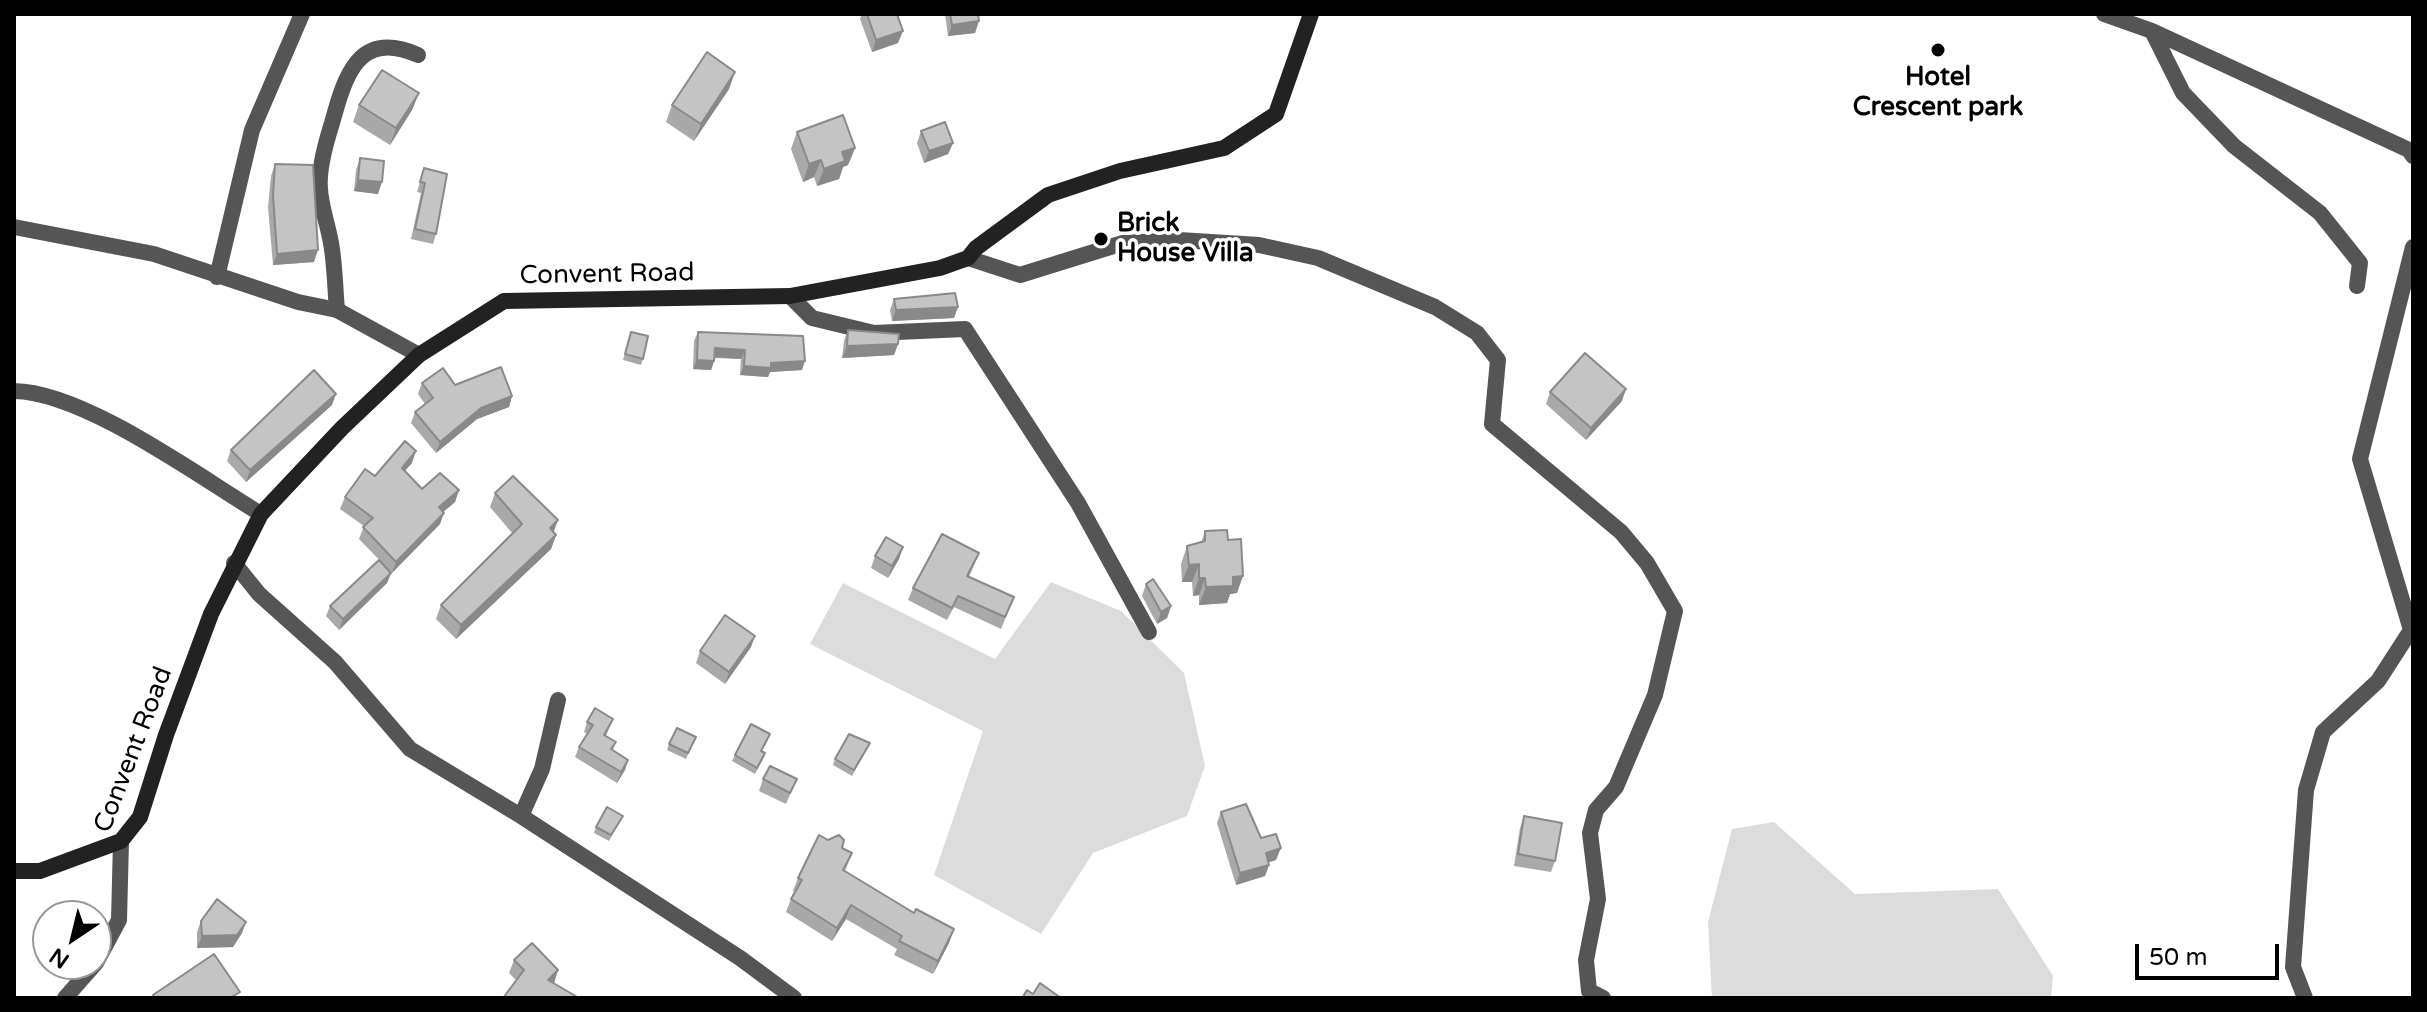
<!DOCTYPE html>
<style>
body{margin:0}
#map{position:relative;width:2427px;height:1012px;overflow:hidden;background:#fff;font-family:"Varela Round",sans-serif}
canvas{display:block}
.frame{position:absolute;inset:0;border:16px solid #000;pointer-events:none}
.north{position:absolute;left:32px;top:900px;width:80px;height:80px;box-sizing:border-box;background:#fff;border:2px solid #999;border-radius:50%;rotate:215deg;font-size:22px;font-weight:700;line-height:32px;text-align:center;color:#000}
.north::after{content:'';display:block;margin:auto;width:28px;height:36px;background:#000;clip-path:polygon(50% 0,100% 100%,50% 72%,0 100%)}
.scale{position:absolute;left:2135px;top:944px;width:144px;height:36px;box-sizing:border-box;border:4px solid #000;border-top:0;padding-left:10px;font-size:24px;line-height:28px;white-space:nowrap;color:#000;-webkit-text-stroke:6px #fff;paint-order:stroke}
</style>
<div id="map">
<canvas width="2427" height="1012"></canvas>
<div class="frame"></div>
<div class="north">N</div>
<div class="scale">50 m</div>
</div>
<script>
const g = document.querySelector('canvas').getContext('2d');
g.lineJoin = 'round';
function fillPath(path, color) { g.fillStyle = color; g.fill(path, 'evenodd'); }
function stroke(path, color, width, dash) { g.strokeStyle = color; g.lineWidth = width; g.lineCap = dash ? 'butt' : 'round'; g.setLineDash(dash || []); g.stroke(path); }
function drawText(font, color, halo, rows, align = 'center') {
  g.font = font + ' "Varela Round",sans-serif'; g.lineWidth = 7; g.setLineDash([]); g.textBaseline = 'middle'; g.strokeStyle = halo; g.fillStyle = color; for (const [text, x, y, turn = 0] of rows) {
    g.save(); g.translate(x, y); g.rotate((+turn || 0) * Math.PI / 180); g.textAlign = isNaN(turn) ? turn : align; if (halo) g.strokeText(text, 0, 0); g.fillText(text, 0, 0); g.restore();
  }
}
const green = new Path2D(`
 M 1051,582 L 1121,611 L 1184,673 L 1205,766 L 1187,816 L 1093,853 L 1041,934 L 934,875 L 983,731 L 810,644 L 843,583 L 995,659 Z
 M 1774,822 L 1855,894 L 1998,889 L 2053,976 L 2051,998 L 1712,998 L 1708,922 L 1732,829 Z`);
const minor = new Path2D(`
 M 2104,14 L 2152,31 L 2409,150 L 2413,156
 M 2152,31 L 2183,93 L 2234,146 L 2320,213 L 2360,263 L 2357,286
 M 968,258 L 1020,275 L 1123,243 L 1179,240 L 1259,245 L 1318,258 L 1435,307 L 1477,333 L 1498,360 L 1492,424 L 1621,532 L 1647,563 L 1675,611 L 1655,695 L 1616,787 L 1596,810 L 1590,833 L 1598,899 L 1586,960 L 1589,991 L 1603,998
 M 217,277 L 252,130 L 302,14
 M 790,296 L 812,318 L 874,333 L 965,329 L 1078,503 L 1149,632
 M 337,310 C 335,288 335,265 331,243 C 328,225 321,207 320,189 C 318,169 326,142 332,123 C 345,76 358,29 418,55
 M 14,391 C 84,392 198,476 261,514
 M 234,563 L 259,594 L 335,662 L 410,749 L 521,816 L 740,958 L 794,998
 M 521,816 L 542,769 L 558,700
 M 2305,998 L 2293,967 L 2306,790 L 2323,732 L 2378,681 L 2411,630 L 2360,459 L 2413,247`);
const tertiary = new Path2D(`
 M 14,227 L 154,254 L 298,302 L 337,310 L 419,355
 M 96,963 L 119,920 L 121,841
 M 65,998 L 95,964`);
const secondary = new Path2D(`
 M 14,871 L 40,871 L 121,841 L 140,817 L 166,735 L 211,614 L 261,514 L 342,428 L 419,355 L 504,301 L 790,296 L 940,268 L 968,258 L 976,248 L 1048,195 L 1120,171 L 1224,148 L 1276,114 L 1311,14`);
const wall = new Path2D(`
 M 862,14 L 897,14 L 898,43 L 872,52 L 860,19 Z
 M 945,14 L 983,14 L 983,15 L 979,16 L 975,33 L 948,36 Z
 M 729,89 L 694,141 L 666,122 L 672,105 Z
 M 419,93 L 412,110 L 390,145 L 353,122 L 359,105 Z
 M 921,131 L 953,143 L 948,154 L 924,163 L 917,143 Z
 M 797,132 L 855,148 L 848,165 L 843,167 L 839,179 L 817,186 L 814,177 L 803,182 L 791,149 Z
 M 360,158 L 378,194 L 354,191 L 356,170 Z
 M 275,164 L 314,262 L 273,265 L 268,207 L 271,176 Z
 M 424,168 L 436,234 L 433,244 L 411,239 L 421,193 L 417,192 Z
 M 894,299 L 954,318 L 892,321 L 890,310 Z
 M 848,330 L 898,344 L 894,355 L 842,358 L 844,341 Z
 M 631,332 L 643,359 L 641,365 L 623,360 Z
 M 698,332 L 802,370 L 770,372 L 768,377 L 740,375 L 741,359 L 715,358 L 711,370 L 693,369 L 694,341 Z
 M 422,383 L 455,385 L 512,396 L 509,407 L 477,419 L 436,453 L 411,423 L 415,412 L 425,404 L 418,394 Z
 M 1550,392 L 1622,401 L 1586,440 L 1546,404 Z
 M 332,405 L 246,482 L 227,461 L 231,450 Z
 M 412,463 L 405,471 L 422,489 L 459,490 L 455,502 L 443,512 L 440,524 L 392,573 L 359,539 L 364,526 L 340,509 L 345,497 L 375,476 Z
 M 495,493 L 556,535 L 551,549 L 456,639 L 436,619 L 441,605 L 512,533 L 490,507 Z
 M 1205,531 L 1228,540 L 1237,593 L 1230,594 L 1227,603 L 1199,605 L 1199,595 L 1193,596 L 1192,582 L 1182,582 L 1181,564 L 1187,546 L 1201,543 Z
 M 903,547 L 899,559 L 888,578 L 871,568 L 875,556 Z
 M 979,553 L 969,577 L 1014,597 L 1001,629 L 954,607 L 947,620 L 908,600 L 913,588 Z
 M 391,573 L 387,583 L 339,630 L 326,616 L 330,606 Z
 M 1146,584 L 1171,606 L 1167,618 L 1157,624 L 1142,596 Z
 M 751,647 L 725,684 L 696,663 L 700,651 Z
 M 613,719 L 606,736 L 616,742 L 613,750 L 628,760 L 625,770 L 617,783 L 575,757 L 579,747 L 587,734 L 584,732 L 587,722 Z
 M 696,737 L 686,759 L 667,750 L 669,744 Z
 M 768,740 L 761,752 L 765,753 L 763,759 L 755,774 L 732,761 L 735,755 Z
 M 870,743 L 852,776 L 833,765 L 835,759 Z
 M 763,779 L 792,790 L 786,804 L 759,791 Z
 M 1221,812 L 1261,838 L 1276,860 L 1269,862 L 1269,865 L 1265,876 L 1236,885 L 1217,823 Z
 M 623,816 L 609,841 L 594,833 L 596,827 Z
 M 1524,816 L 1555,861 L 1551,872 L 1514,866 L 1520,828 Z
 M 842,848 L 852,853 L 845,871 L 949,943 L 933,974 L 894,955 L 897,949 L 846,919 L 832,941 L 786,912 L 791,899 L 795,892 L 793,891 L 798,878 Z
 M 201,921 L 242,933 L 233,947 L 197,948 L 197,932 Z
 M 514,960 L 558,970 L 554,983 L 516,980 L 509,973 Z`);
const shadedWall = new Path2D(`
 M 979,21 L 975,33 L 948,36 L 952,25 Z
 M 903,31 L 898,43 L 872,52 L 876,40 Z
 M 735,72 L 729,89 L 694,141 L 701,124 Z
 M 419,93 L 412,110 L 390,145 L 396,128 Z
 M 953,143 L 948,154 L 924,163 L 929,151 Z
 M 855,148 L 848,165 L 843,167 L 839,179 L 817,186 L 824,169 L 842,152 Z
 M 821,160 L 814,177 L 803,182 L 809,164 Z
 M 358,180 L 382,182 L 378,194 L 354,191 Z
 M 318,250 L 314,262 L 273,265 L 277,254 Z
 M 958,307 L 954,318 L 892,321 L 896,310 Z
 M 898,344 L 894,355 L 842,358 L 847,346 Z
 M 715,348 L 745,350 L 741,359 L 712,357 Z
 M 697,360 L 714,361 L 711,370 L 693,369 Z
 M 805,361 L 802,370 L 770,372 L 768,377 L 740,375 L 744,366 Z
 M 1626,389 L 1622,401 L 1586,440 L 1591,428 Z
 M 336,394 L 332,405 L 246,482 L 250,470 Z
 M 512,396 L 509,407 L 477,419 L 436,453 L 440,442 L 481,408 Z
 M 416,451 L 412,463 L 397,479 L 402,468 Z
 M 459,490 L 455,502 L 435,519 L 439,507 Z
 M 444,513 L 440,524 L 392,573 L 396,562 Z
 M 558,520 L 553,534 L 550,528 Z
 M 556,535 L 551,549 L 456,639 L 461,625 Z
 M 903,547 L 899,559 L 888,578 L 892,566 Z
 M 1199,564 L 1192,582 L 1182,582 L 1189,565 Z
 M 391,573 L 387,583 L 339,630 L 343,619 Z
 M 1243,576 L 1237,593 L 1230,594 L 1227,603 L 1199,605 L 1206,587 L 1233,577 Z
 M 1199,578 L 1205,578 L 1199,595 L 1193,596 Z
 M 1171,606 L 1167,618 L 1157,624 L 1161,612 Z
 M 755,636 L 751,647 L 725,684 L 729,672 Z
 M 628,760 L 625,770 L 617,783 L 621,772 Z
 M 1281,848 L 1276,860 L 1261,865 L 1266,853 Z
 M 1269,865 L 1265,876 L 1236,885 L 1240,873 Z
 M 851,905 L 846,919 L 832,941 L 837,928 Z
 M 246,922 L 242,933 L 233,947 L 197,948 L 202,936 Z
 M 954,929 L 949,943 L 933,974 L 938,961 Z
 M 558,970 L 554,983 L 548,980 Z`);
const building = new Path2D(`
 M 867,14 L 897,14 L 903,31 L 876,40 Z
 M 950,14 L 978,14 L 979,21 L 952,25 Z
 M 707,52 L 735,72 L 701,124 L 672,105 Z
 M 382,70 L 419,93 L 396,128 L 359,105 Z
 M 843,115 L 855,148 L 842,152 L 845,161 L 824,169 L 821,160 L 809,164 L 797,132 Z
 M 945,122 L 953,143 L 929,151 L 921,131 Z
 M 360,158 L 384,161 L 382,182 L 358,180 Z
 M 275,164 L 313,165 L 318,250 L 277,254 L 273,195 Z
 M 424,168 L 447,174 L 436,234 L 415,229 L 425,183 L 420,182 Z
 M 955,293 L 958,307 L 896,310 L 894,299 Z
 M 848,330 L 899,334 L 898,344 L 847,346 Z
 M 631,332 L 648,336 L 643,359 L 625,354 Z
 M 698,332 L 803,336 L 805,361 L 771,363 L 771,368 L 744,366 L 745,350 L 715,348 L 714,361 L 697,360 Z
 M 1585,353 L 1626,389 L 1591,428 L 1550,392 Z
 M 501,367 L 512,396 L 481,408 L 440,442 L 415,412 L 433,398 L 422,383 L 443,368 L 455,385 Z
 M 314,370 L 336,394 L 250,470 L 231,450 Z
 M 405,441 L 416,451 L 402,468 L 422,489 L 440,473 L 459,490 L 439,507 L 444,513 L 396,562 L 363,527 L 373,518 L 345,497 L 365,469 L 375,476 Z
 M 513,476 L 558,520 L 550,528 L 556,535 L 461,625 L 441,605 L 522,524 L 495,493 Z
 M 1227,530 L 1228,540 L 1241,539 L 1243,576 L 1233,577 L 1233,586 L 1206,587 L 1205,578 L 1199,578 L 1199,564 L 1189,565 L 1187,546 L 1205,541 L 1205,531 Z
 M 942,534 L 979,553 L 967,576 L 1014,597 L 1005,617 L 958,596 L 952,608 L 913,588 Z
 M 886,537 L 903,547 L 892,566 L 875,556 Z
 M 379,560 L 391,573 L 343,619 L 330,606 Z
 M 1153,579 L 1171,606 L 1161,612 L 1146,584 Z
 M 725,615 L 755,636 L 729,672 L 700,651 Z
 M 595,708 L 613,719 L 604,735 L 616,742 L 611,749 L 628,760 L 621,772 L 579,747 L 593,725 L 587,722 Z
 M 751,724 L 770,734 L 761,751 L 765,753 L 757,768 L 735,755 Z
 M 677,728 L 696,737 L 688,753 L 669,744 Z
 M 849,734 L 870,743 L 854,770 L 835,759 Z
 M 770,766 L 797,779 L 790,793 L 763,779 Z
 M 1246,804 L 1261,838 L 1276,834 L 1281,848 L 1266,853 L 1269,865 L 1240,873 L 1221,812 Z
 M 607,807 L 623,816 L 611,835 L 596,827 Z
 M 1524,816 L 1562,823 L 1555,861 L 1518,854 Z
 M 819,835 L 828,840 L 839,835 L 844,840 L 842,848 L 852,853 L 843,870 L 914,913 L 916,909 L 954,929 L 938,961 L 899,941 L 902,936 L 851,905 L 837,928 L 791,899 L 802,880 L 798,878 Z
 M 217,899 L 246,922 L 237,935 L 202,936 L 201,921 Z
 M 532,943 L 558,970 L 548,980 L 579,998 L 503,998 L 524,970 L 514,960 Z
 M 214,954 L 240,992 L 230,998 L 155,998 L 153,995 Z
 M 1040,983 L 1061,998 L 1022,998 L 1027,990 L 1033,994 Z`);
const markers = [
 [1938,50,8,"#000"],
 [1101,239,8,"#000"]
];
const poiNames = [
 ["Hotel",1938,78],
 ["Crescent park",1938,108],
 ["Brick",1117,224,"left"],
 ["House Villa",1117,254,"left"]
];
const streetNames = [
 ["Convent Road",607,275,-1],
 ["Convent Road",134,750,-69]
];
fillPath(green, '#dcdcdc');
stroke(minor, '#555', 16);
stroke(tertiary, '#555', 16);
stroke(secondary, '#222', 16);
fillPath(wall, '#a9a9a9');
fillPath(shadedWall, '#898989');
fillPath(building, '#c4c4c4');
stroke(building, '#898989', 2);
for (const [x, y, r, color] of markers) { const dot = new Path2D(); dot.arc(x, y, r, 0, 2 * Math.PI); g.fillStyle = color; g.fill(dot); stroke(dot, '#fff', 3); }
drawText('bold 26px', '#000', '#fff', poiNames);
drawText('26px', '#000', '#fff', streetNames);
</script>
